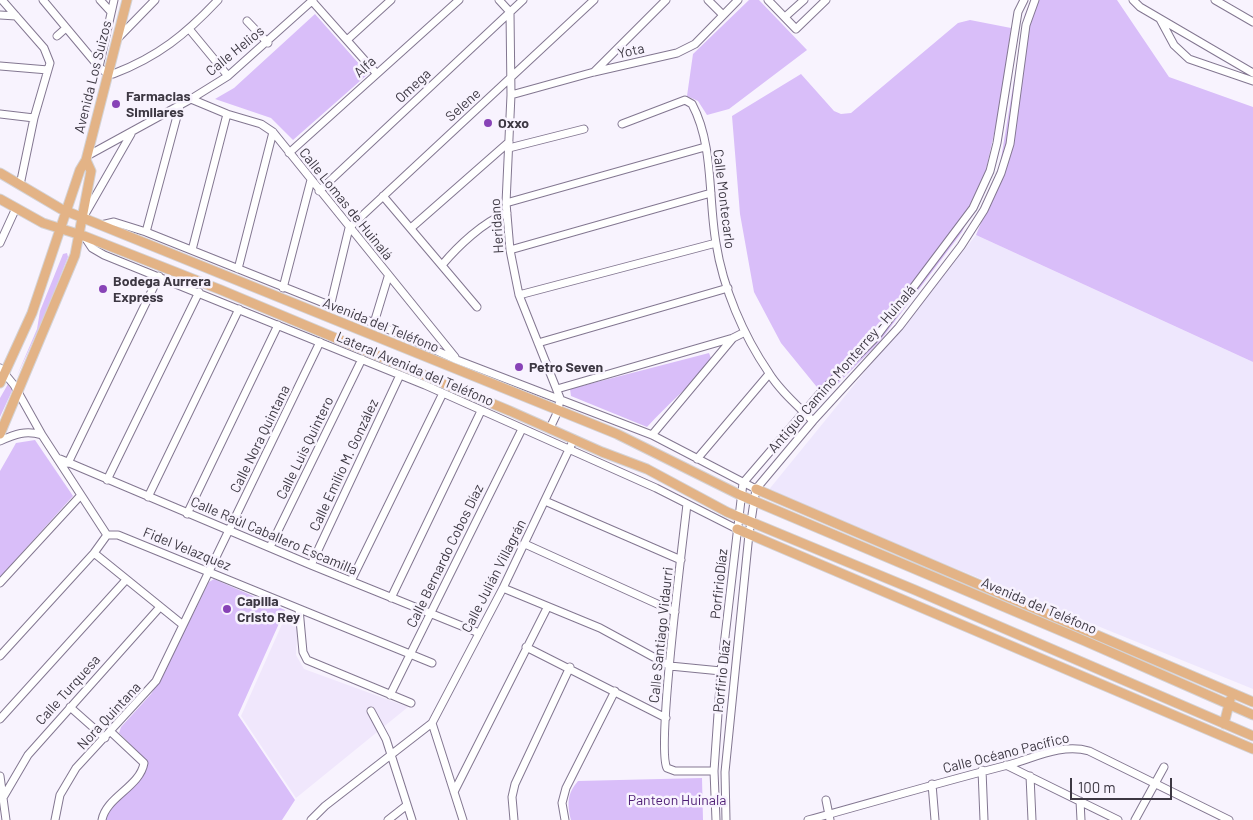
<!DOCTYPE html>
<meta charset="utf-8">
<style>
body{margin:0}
#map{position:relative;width:1253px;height:820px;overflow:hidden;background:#f8f3fe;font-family:Barlow,sans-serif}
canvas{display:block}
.scale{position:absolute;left:1070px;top:778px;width:102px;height:22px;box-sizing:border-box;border:2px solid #3d3843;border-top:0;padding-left:6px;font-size:15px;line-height:18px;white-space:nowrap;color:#3d3843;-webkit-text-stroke:4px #f8f3fe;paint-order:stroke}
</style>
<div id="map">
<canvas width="1253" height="820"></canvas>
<div class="scale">100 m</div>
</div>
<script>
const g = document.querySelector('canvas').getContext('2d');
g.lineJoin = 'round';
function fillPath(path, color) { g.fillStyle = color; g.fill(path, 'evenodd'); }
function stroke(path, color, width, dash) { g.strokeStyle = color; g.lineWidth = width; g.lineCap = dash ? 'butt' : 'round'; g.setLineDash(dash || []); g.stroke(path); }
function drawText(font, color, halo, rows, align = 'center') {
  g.font = font + ' Barlow,sans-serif'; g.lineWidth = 5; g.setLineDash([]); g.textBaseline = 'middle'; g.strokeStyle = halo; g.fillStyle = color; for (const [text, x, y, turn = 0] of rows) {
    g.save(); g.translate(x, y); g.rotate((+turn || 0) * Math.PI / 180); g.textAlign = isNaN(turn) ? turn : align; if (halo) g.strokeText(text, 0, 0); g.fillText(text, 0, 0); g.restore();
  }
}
const built = new Path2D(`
 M 287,613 L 298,618 L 296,655 L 304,669 L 408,707 L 296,798 L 241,716 Z`);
const industrial = new Path2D(`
 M 976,235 L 1253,362 L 1253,689 L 767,492 Z`);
const green = new Path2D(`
 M 749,0 L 759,0 L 807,50 L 729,109 L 707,115 L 698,101 L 687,96 L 693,54 Z
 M 1032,0 L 1117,0 L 1169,77 L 1253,107 L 1253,362 L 976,235 L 997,183 L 1025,14 Z
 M 315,14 L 368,74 L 293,140 L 271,118 L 215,99 L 234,88 Z
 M 970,20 L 1011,28 L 1000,107 L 982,188 L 962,232 L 880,341 L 825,397 L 781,343 L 754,292 L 740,214 L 732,116 L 801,74 L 834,111 L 841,114 L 851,113 L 958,23 Z
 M 67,253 L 68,257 L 45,315 L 16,378 L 37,329 L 40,311 L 63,254 Z
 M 709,353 L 712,361 C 692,384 668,404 647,427 L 571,396 L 570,389 Z
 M 8,384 L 12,391 L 0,417 L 0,398 Z
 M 35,440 L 73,496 L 0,577 L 0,471 L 16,443 Z
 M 214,579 L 285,610 L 238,715 L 295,800 L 282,820 L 105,820 L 110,808 L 148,765 L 147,761 L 119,733 L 121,727 L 151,694 L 161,678 L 209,582 Z
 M 702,778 L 703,820 L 571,820 C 567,804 567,794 578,781 Z`);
const minor = new Path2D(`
 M 2,0 L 44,48 L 50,63 L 34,118 L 20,185
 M 43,0 L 99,67 L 108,74 L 113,74 C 158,57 186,34 218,0
 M 100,0 L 111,12
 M 499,0 L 510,12 L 511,95 L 506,203 L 510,250 L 519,295 L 560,398 L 558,411 L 550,428
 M 708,0 L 723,15
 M 768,0 L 796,29 L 826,0
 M 1133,0 L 1140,7 L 1253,73
 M 1215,0 L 1253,22
 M 312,1 L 376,73
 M 0,15 L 16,16
 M 785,17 L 804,0
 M 1160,19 L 1174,45 L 1189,59 L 1253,81
 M 247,21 L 268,43
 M 190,30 L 228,76
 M 57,36 L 66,28
 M 118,38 L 155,0
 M 347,40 L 391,0
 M 0,66 L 48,70
 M 99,67 L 114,0
 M 594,72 L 666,0
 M 511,95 L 594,72 L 677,53 L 695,44 L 738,0
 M 191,99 L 227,114 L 261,124 L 273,132 L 455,357
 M 0,114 L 34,118
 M 622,124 L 685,100 L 692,104 C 714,145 708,198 716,243 C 723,288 743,335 769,373 C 780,391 798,406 813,421
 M 509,148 L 584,129
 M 289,153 L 459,0
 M 87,156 L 191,99 L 228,76 L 313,0
 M 319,191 L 523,0
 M 383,196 L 477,307
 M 506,203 L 705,147
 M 84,216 L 131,134
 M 101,225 L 114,222 L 146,232 L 374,323 L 457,360 L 652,435 L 756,489
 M 411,228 L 509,142
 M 146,232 L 180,105
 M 84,236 L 92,248 L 104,255 L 425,385 L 656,488 L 737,529
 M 0,243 L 16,208
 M 192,250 L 227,114
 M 510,250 L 711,193
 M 442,265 C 458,246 483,222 507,213
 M 238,269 L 273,132
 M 283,288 L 311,180
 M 519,295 L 716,243
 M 330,307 L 349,228 L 594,0
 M 374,323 L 388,277
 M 538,343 L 728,288
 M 0,368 L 14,385 L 42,435 L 107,535
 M 557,389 L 733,338 L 745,332
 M 652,435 L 733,338
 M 0,441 C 15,434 26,430 42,435
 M 60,459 L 311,565 L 479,633
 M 697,459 L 769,374
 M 68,463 L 159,276
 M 107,480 L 199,292
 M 148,497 L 239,309
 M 545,501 L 681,560
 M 687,504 C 683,541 656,749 667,768 L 675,771 L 714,771
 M 187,514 L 278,325
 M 107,535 L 118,535 L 432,663
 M 525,544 L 675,612
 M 270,547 L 362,359
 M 94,553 L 183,625
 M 311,565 L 400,375
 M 351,581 L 443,393
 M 0,583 L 81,495
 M 503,588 L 600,628 L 670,666 L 721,671
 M 391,598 L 481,411
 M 299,609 L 303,652 L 307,660 L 411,703
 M 526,647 L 666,718
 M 0,656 L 94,553 L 107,535
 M 390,695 L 522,429
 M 70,707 L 105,738
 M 371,711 L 386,739 L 412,820
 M 0,719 L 125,581
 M 432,723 L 463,820
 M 1006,765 L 1118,820
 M 982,770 L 984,820
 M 0,776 L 6,820
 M 1030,776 L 1032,820
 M 932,784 L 935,820
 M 454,792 L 547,608
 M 4,796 L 28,755 L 160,607
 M 826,800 L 830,820
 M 1080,801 L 1081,820
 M 55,820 L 60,795 L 76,768 L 156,681 L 320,342
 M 102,820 C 106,797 140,787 144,763 L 111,732
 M 311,820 L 325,806 L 432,723 L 503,588 L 574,439
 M 388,820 L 407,805
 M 514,820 L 512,797 L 515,784 L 570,667
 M 565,820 L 562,803 L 566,788 L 615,691
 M 716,820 L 714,771 L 721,671 L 743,483 L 822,391 L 876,337 L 973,208 L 990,171 L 997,143 L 1018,12 L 1024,0
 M 726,820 L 725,772 L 749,534 L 756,489 L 813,421 L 899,327 L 961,246 L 984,210 L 1001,173 L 1010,144 L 1026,25 L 1035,0
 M 808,820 C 874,802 941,782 1008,765 C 1034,758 1062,743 1089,751 L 1229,820
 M 1135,820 L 1164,767`);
const major = new Path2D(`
 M 0,173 L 61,209 L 617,434 L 740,495 L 1085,641 L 1253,715
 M 0,199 L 43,223 L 84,236 L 221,290 L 510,411 L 602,452 L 647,469 L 727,512 L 915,590 L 1253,736
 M 0,383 L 32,313 L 80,170 L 86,160 L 127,0
 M 0,434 L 75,255 L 91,171 L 86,160
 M 756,489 L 1253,702
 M 737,529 L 1253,749
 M 1224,724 L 1230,700`);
const markers = [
 [116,104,5,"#8843b7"],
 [488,123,5,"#8843b7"],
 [103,289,5,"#8843b7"],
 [519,367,5,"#8843b7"],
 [227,609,5,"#8843b7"]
];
const streetNames = [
 ["Calle Helios",235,51,-39],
 ["Yota",631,51,-13],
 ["Alfa",365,67,-42],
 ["Avenida Los Suizos",93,77,-76],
 ["Omega",413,86,-43],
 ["Selene",463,105,-42],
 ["Calle Montecarlo",724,199,83],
 ["Calle Lomas de Huinalá",346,204,51],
 ["Heridano",497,226,-94],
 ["Avenida del Teléfono",381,325,22],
 ["Lateral Avenida del Teléfono",415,369,23],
 ["Antiguo Camino Monterrey - Huinalá",842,369,-49],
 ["Calle Nora Quintana",260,439,-64],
 ["Calle Luis Quintero",305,448,-64],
 ["Calle Emilio M. González",344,465,-65],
 ["Calle Raúl Caballero Escamilla",274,536,23],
 ["Fidel Velazquez",187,549,22],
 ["Calle Bernardo Cobos Díaz",445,556,-64],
 ["Calle Julián Villagrán",494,576,-63],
 ["PorfirioDíaz",719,584,-84],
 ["Avenida del Teléfono",1039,606,23],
 ["Calle Santiago Vidaurri",661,635,-84],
 ["Porfirio Díaz",722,676,-84],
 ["Calle Turquesa",68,690,-48],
 ["Nora Quintana",109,716,-47],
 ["Calle Océano Pacífico",1006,753,-14]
];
const poiNames = [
 ["Farmacias",126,96],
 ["Similares",126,112],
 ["Oxxo",498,123],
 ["Bodega Aurrera",113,281],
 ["Express",113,297],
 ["Petro Seven",529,367],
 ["Capilla",237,601],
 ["Cristo Rey",237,617]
];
const parkNames = [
 ["Panteon Huinala",677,800]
];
fillPath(built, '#f0e7fc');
fillPath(industrial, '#eee7fd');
fillPath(green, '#d9bef9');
stroke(minor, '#837791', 9);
stroke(major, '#d4d3d6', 11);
stroke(minor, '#fff', 7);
stroke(major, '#e3b386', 9);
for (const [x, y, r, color] of markers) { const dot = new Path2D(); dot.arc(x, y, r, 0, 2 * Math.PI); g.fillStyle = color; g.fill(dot); stroke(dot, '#f8f3fe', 2); }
drawText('14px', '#3d3843', '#f8f3fe', streetNames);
drawText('bold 14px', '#3d3843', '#f8f3fe', poiNames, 'left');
drawText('14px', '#4e1e75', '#f8f3fe', parkNames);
</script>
